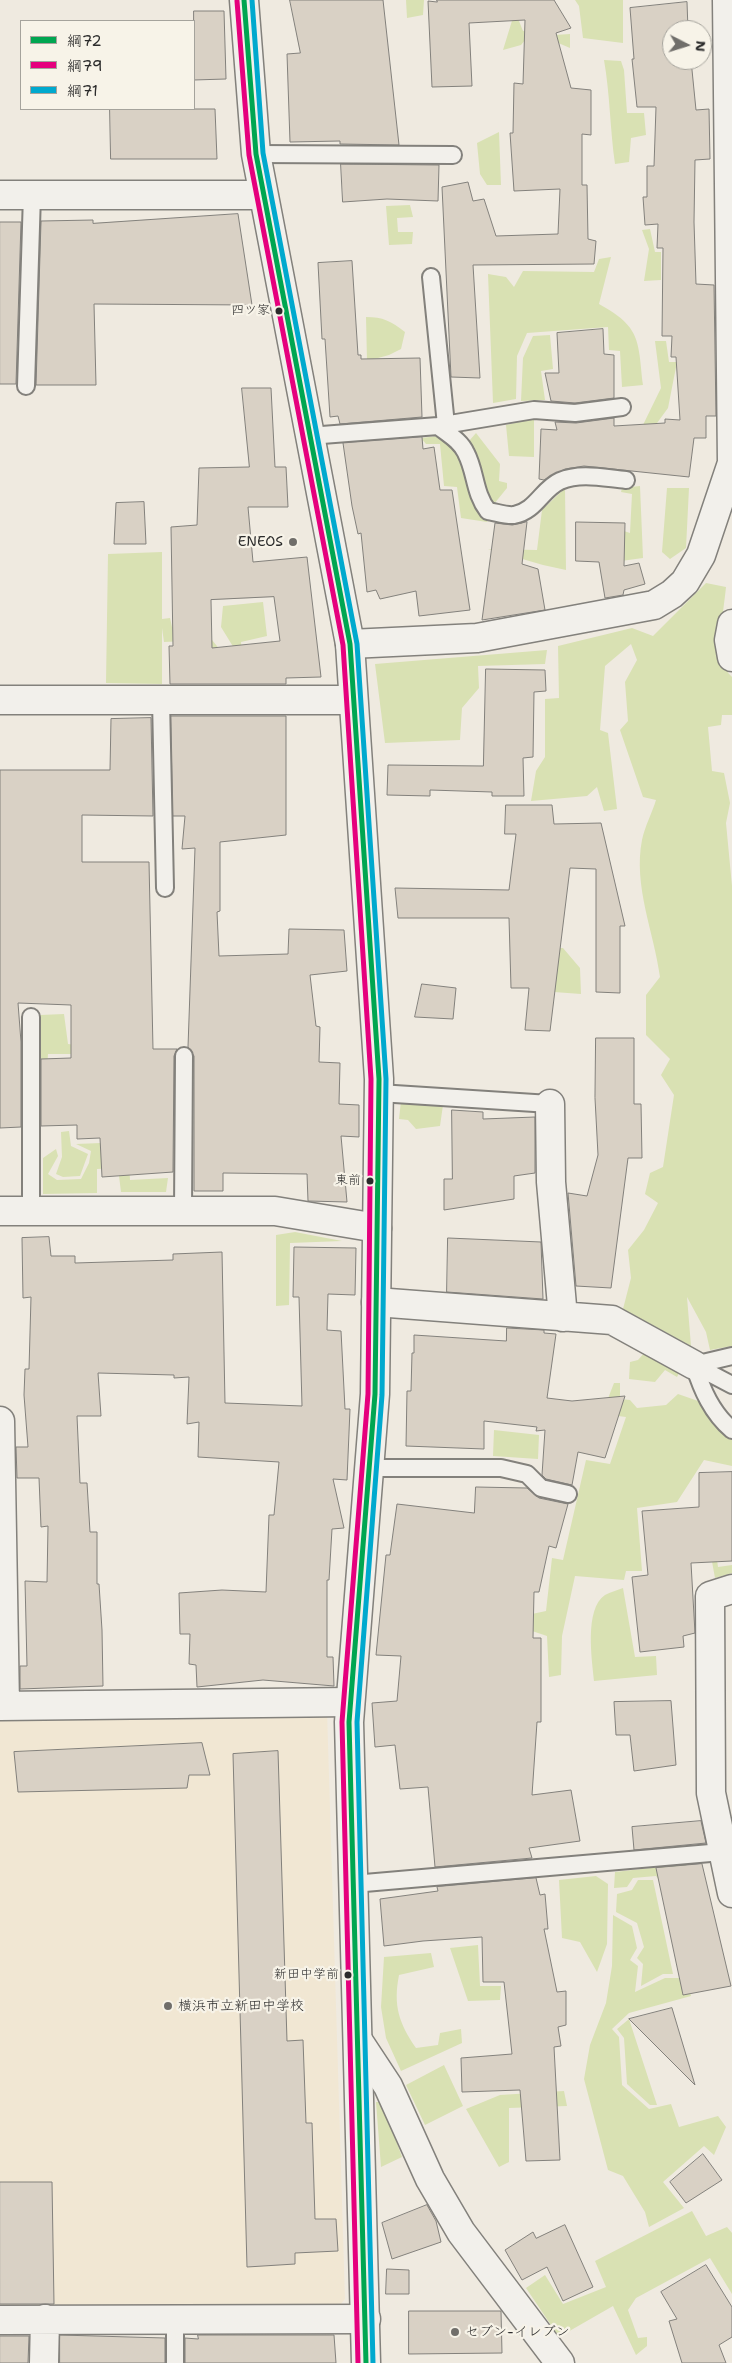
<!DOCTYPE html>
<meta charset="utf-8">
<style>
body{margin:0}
#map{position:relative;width:732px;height:2363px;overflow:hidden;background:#efeae0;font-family:"Shantell Sans","Klee One",sans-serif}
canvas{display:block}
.legend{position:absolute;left:20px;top:20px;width:175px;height:90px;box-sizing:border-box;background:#f7f3e8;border:1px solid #a5a39c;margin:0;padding:6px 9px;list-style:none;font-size:15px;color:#2b2b2b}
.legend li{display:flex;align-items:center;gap:10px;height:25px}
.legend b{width:25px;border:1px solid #a5a39c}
.north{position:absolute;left:662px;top:20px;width:50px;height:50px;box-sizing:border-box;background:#f7f3e8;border:1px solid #a5a39c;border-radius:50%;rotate:95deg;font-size:14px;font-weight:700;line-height:20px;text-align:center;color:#2b2b2b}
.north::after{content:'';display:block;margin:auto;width:18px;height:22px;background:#706e6a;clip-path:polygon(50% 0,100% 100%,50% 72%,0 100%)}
</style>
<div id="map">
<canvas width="732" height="2363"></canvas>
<ul class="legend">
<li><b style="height:6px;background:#00a651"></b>綱72</li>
<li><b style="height:6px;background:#e5007d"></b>綱79</li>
<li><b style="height:6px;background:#00a9ce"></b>綱71</li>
</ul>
<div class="north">N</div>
</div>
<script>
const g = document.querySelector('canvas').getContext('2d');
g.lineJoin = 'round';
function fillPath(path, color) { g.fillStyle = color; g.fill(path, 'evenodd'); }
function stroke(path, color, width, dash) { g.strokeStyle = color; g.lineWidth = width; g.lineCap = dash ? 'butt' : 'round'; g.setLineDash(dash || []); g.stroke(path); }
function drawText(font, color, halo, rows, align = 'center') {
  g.font = font + ' "Shantell Sans","Klee One",sans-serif'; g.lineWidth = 4.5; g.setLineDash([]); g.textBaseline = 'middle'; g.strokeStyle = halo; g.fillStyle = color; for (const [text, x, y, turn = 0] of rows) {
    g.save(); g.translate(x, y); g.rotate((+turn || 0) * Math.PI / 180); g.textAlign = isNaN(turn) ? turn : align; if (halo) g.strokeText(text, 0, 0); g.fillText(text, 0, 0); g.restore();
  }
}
const built = new Path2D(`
 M 327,1710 L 345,2299 L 335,2311 L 0,2311 L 0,1714 Z`);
const green = new Path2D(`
 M 406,0 L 424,0 L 423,15 L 407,18 Z
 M 575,0 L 623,0 L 623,43 L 583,38 L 579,6 Z
 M 515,11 L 523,31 L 551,27 L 555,35 L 570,34 L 570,48 L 556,42 L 526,39 L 521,45 L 503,50 Z
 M 604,60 L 621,61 L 624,70 L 627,113 L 644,113 L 646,135 L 631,138 L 629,162 L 615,164 C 610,129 610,94 604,60 Z
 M 499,132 L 501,185 L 487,185 L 480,174 L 477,143 Z
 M 410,205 L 413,217 L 397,218 L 398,232 L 413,232 L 412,244 L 389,245 L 386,206 Z
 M 650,229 L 655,252 L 661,252 L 661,280 L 644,281 L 649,249 L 642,230 Z
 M 611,257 L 599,304 C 641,327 638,340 643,385 L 622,387 L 620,351 L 609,350 L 608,327 L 527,333 L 517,356 L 516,399 L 493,403 L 488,274 L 506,277 L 514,287 L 523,271 L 594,272 L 599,259 Z
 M 366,317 C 383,317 391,321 405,332 L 401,349 L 389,355 L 367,361 Z
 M 550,335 L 553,369 L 541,371 L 545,400 L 521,401 L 523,358 L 533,336 Z
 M 655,341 L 666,341 L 669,362 L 677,362 L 668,408 L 649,434 L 642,427 L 661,388 Z
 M 534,418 L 534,457 L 509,456 L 506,425 Z
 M 476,433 L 500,464 L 499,481 L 507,483 L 507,488 L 494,504 C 481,485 479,462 469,441 Z
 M 438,436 L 450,441 L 461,455 L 488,515 L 487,522 L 461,518 L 457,487 L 444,486 L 440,444 L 426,444 L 421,438 Z
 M 640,486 L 643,558 L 621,561 L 624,531 L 630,533 L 632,494 L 621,492 L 622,488 Z
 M 565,488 L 566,570 L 543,565 L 488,549 L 537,550 L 542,510 Z
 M 667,488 L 689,488 L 686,548 L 670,559 L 662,552 Z
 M 162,552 L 162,619 L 170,618 L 172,627 L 204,630 L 229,661 L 213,656 L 209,640 L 164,642 L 162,628 L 162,684 L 106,683 L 108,554 Z
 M 706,583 L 726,587 C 724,610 713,660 732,677 L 732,715 L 722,715 L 721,725 L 708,727 L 712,771 L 724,773 L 730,803 L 726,823 L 732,886 L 732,1346 L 710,1350 L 706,1332 L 687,1297 L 691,1346 L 623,1309 L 631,1278 L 628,1250 L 644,1230 L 658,1203 L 645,1194 L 650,1173 L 663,1167 L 674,1095 L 661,1075 L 670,1059 L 646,1035 L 646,995 L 660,977 C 654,932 633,886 642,840 C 645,826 652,813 656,800 L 643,797 L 620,730 L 628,721 L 625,682 L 637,660 L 631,644 L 605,666 L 600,730 L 608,733 L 617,809 L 604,811 L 597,787 L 587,796 L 531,801 L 536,771 L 545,757 L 545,699 L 559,698 L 558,646 L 632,628 L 653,636 Z
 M 263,602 L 267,636 L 241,642 L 242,654 L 237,653 L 221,627 L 223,606 Z
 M 547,650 L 545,664 L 478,666 L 479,688 L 462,708 L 460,740 L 385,743 L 375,664 Z
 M 555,948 L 563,948 L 580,968 L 581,994 L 554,992 Z
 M 64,1014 L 68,1044 L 99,1048 L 127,1128 L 130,1180 L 168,1178 L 166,1192 L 121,1192 L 118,1168 L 97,1169 L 97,1193 L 43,1194 L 43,1158 L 56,1149 L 58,1156 L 48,1174 L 57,1180 L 81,1179 L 89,1163 L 91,1151 L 76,1144 L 101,1143 L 98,1054 L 48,1054 L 47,1068 L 39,1068 L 40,1015 Z
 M 401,1101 L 443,1105 L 440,1126 L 416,1129 L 408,1120 L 399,1119 Z
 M 69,1131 L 71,1146 L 88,1154 L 80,1176 L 63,1177 L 56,1174 L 62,1157 L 61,1132 Z
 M 295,1232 L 342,1241 L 290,1243 L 289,1305 L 276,1306 L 276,1235 Z
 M 646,1351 L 683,1365 L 677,1377 L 665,1370 L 655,1382 L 629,1379 L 630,1362 L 638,1360 Z
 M 614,1383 L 620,1383 L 620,1399 L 630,1400 L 637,1408 L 666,1405 L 678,1394 L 701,1402 L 718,1426 L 732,1440 L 732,1466 L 704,1460 L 677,1502 L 637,1508 L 642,1571 L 626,1571 L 624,1580 L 575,1576 L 562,1636 L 561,1675 L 549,1677 L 547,1636 L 532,1631 L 532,1614 L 546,1611 L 552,1558 L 563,1560 L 586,1460 L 610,1464 L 626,1417 L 602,1414 Z
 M 494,1430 L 539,1435 L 538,1459 L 493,1456 Z
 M 709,1545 L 715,1545 L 718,1567 L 732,1565 L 732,1573 L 715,1578 Z
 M 623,1588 L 635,1657 L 656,1656 L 657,1675 L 594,1681 C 592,1660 584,1609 605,1595 C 610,1592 618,1590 623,1588 Z
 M 686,1864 L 687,1871 L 661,1883 L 656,1876 L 633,1878 L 627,1887 L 614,1888 L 615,1872 Z
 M 596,1876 L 608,1884 L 607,1944 L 597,1972 L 580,1942 L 562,1938 L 559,1880 Z
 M 638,1880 L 653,1880 L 673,1974 L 663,1974 L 641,1986 L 643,1964 L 637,1958 L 644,1947 L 637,1923 L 616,1912 L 617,1894 L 632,1890 Z
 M 613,1915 L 632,1926 L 637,1948 L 630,1960 L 638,1966 L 635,1992 L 665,1978 L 687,1978 L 691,1996 L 629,2013 L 612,2029 L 619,2037 L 622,2085 L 649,2109 L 671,2104 L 679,2127 L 718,2116 L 726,2127 L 714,2155 L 704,2146 L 663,2182 L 684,2208 L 649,2227 L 645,2212 L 623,2176 L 608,2170 L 584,2079 L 590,2045 L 606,2003 L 612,1966 Z
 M 478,1945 L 480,1986 L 501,1986 L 500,2000 L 468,2001 L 450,1948 Z
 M 431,1953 L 434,1967 L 399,1975 C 393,2006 399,2023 416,2048 L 438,2045 L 440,2033 L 461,2029 L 462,2043 L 401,2071 L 386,2038 L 381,2007 L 384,1957 Z
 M 629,2019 L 657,2105 L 650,2105 L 627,2084 L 624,2038 L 617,2029 Z
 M 444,2065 L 463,2106 L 425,2125 L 406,2085 Z
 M 564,2091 L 567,2106 L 509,2108 L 509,2162 L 499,2167 L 466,2109 L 500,2095 Z
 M 376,2102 L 382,2102 L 402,2157 L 381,2167 Z
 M 692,2211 L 706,2236 L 727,2227 L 732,2233 L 732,2294 L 710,2258 L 636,2298 L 628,2310 L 638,2338 L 647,2337 L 647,2346 L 636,2355 L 613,2306 L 559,2337 L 526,2288 L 545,2275 L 563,2304 L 606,2287 L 595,2261 Z`);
const building = new Path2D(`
 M 290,0 L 383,0 L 399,145 L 340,144 L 340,141 L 290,142 L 287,54 L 300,53 Z
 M 437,0 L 554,0 L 571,28 L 556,33 L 571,88 L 591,90 L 591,135 L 582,134 L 582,185 L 587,185 L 588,239 L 596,241 L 594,264 L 473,265 L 480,378 L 451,377 L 442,187 L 468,182 L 473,201 L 484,199 L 496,236 L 558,234 L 560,189 L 514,191 L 510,133 L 513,133 L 514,83 L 523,84 L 525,20 L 469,23 L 472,86 L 432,87 L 428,1 L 437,2 Z
 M 687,2 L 688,30 L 672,30 L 672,60 L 691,60 L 696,110 L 709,109 L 710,159 L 695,160 L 694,222 L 696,284 L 714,285 L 716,416 L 706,416 L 706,438 L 694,438 L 689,477 L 584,466 L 565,469 L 544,480 L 539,479 L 541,429 L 557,430 L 555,422 L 576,423 L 614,418 L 614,426 L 665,423 L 665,419 L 680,420 L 676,357 L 671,357 L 672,336 L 662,336 L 663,248 L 657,248 L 658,224 L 645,225 L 643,197 L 647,197 L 647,166 L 654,166 L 656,107 L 637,107 L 632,59 L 634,59 L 630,8 Z
 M 194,11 L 224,11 L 226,79 L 194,80 Z
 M 110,109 L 215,109 L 217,159 L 111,159 Z
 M 341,164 L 439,165 L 438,201 L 387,199 L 343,202 Z
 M 238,214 L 252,305 L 94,304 L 96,385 L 36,385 L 41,221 L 93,220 L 93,223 Z
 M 0,222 L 21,222 L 16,384 L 0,384 Z
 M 352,261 L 358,355 L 361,355 L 361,359 L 420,358 L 422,417 L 340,424 L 338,416 L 330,417 L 325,339 L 322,339 L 318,263 Z
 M 603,329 L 604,354 L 614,355 L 614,398 L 575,403 L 551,401 L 545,373 L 559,373 L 557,333 Z
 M 242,388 L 271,388 L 275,467 L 286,467 L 288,507 L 248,507 L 253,562 L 307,557 L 321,677 L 286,678 L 286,684 L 170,684 L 169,646 L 173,646 L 171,527 L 197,525 L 199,468 L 249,467 ZM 274,597 L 280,641 L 212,648 L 211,600 Z
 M 422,437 L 423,449 L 434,447 L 440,490 L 452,490 L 470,610 L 419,616 L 416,591 L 380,599 L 376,590 L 367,592 L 361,533 L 358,534 L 352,506 L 343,443 Z
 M 144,502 L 146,544 L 114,544 L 116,503 Z
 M 527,522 L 522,564 L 538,569 L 545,610 L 482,620 L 495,523 L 512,525 Z
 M 576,522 L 625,523 L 624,566 L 639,563 L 645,584 L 624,590 L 623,595 L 605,598 L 599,562 L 576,561 Z
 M 486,669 L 545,670 L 546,691 L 534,692 L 533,757 L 523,758 L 524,796 L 492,796 L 492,792 L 430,790 L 430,796 L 387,795 L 388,765 L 483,766 Z
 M 171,716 L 286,716 L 286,835 L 220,842 L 220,911 L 217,912 L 219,956 L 288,954 L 289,929 L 344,930 L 347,971 L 310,975 L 316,1026 L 320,1027 L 319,1062 L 340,1063 L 339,1104 L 359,1105 L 359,1137 L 341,1136 L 347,1202 L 308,1201 L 307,1174 L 223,1173 L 223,1191 L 194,1191 L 194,1056 L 188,1047 L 195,848 L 182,849 L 185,816 L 173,816 Z
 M 151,718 L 153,816 L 82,815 L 82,862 L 149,862 L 153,1049 L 177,1049 L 174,1056 L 173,1172 L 102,1177 L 100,1138 L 77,1139 L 77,1125 L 41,1126 L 41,1059 L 71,1058 L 71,1005 L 18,1003 L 21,1042 L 21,1127 L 0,1128 L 0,770 L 110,770 L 111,719 Z
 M 506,805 L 552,805 L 554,824 L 601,823 L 625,926 L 620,926 L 620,993 L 596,992 L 596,869 L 570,868 L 550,1031 L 525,1030 L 529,988 L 511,988 L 509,918 L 398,918 L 395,888 L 509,890 L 516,834 L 505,834 Z
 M 422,984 L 456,988 L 453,1019 L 415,1017 Z
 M 596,1038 L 634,1038 L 634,1104 L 641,1104 L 642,1158 L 628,1158 L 611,1288 L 576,1286 L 568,1193 L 587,1196 L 598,1155 L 595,1098 Z
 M 452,1110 L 483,1112 L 483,1119 L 535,1117 L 535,1173 L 514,1176 L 514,1199 L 444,1210 L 444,1179 L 452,1179 Z
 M 49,1237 L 51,1256 L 75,1256 L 75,1263 L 173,1260 L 173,1254 L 222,1252 L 225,1403 L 302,1406 L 299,1297 L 293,1297 L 294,1247 L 356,1248 L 355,1295 L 328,1294 L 327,1330 L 341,1331 L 345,1409 L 350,1409 L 347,1480 L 333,1479 L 344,1528 L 332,1529 L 329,1580 L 327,1580 L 327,1657 L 333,1657 L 334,1686 L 263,1680 L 197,1687 L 196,1665 L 189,1664 L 190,1634 L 180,1634 L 179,1593 L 222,1590 L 266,1592 L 269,1515 L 274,1515 L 279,1462 L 198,1457 L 199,1422 L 187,1424 L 189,1377 L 174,1378 L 174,1375 L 98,1373 L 101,1416 L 77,1416 L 80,1483 L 87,1483 L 90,1532 L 97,1532 L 97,1584 L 99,1584 L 102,1630 L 103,1686 L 20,1689 L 20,1666 L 27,1666 L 25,1581 L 47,1582 L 48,1526 L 41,1527 L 39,1478 L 17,1478 L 16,1447 L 28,1447 L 24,1395 L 25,1369 L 29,1369 L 31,1297 L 23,1298 L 22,1238 Z
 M 448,1238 L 541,1242 L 543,1299 L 447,1292 Z
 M 507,1328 L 544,1330 L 544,1333 L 556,1334 L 547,1398 L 572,1401 L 625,1396 L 605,1458 L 578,1452 L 572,1485 L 546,1479 L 542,1475 L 545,1430 L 536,1431 L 537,1427 L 484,1421 L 484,1449 L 406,1446 L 407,1391 L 411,1391 L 412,1353 L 414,1353 L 414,1335 L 506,1341 Z
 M 732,1472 L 732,1561 L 691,1563 L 695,1633 L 683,1636 L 684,1647 L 640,1652 L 632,1577 L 648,1575 L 642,1511 L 699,1507 L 699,1473 Z
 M 476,1487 L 527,1488 L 539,1498 L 568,1504 L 556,1548 L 549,1546 L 539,1592 L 534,1592 L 533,1638 L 541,1638 L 541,1722 L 537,1722 L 532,1795 L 571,1790 L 580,1841 L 529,1848 L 532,1858 L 435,1867 L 428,1787 L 400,1789 L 395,1745 L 375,1747 L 372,1703 L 397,1701 L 401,1656 L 376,1655 L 386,1555 L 390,1555 L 397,1504 L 474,1513 Z
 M 671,1701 L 676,1765 L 634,1771 L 630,1735 L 616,1735 L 614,1702 Z
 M 202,1743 L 210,1775 L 189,1775 L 187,1788 L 18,1792 L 14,1752 Z
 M 278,1751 L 287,2041 L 303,2040 L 306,2123 L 312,2123 L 315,2219 L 336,2219 L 338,2251 L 295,2253 L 295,2264 L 247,2267 L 233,1754 Z
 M 701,1821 L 706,1843 L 634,1850 L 632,1827 Z
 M 702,1864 L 731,1986 L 683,1995 L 656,1868 Z
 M 536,1878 L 540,1895 L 545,1894 L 548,1929 L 544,1929 L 557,1992 L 566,1991 L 566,2025 L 558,2027 L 561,2046 L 554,2047 L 560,2160 L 526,2161 L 520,2090 L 462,2092 L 461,2058 L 512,2054 L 504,1982 L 483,1982 L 482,1937 L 423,1941 L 384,1946 L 380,1899 L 438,1891 L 437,1887 Z
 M 672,2008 L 695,2085 L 629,2019 Z
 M 703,2154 L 722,2180 L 686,2203 L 670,2182 Z
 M 0,2182 L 52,2182 L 54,2304 L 0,2304 Z
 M 427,2205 L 436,2221 L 441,2242 L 392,2259 L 382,2223 Z
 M 565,2225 L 593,2287 L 563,2301 L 547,2267 L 522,2280 L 505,2250 L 533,2232 L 536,2238 Z
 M 706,2265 L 732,2307 L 732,2337 L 719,2345 L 726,2363 L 682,2363 L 669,2321 L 677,2319 L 661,2292 Z
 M 387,2269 L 409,2270 L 409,2294 L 386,2294 Z
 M 409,2311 L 501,2311 L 502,2353 L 409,2354 Z
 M 60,2335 L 165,2338 L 165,2363 L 60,2363 Z
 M 198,2335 L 334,2335 L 336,2363 L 185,2363 L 185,2338 L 198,2339 Z
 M 0,2336 L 29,2336 L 28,2363 L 0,2363 Z`);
const lane = new Path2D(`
 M 256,154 L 453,155
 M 431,277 L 446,425
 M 26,386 L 32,195
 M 438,426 C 448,434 461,441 466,453 C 476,472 474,493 488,511 C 495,512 507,516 514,515 C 536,511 542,489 560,481 C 581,472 604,478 626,480
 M 309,436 L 438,426 L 534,410 L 575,413 L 622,407
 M 161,700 L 165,888
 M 379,1093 L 550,1104
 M 31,1211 L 31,1017
 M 183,1211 L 184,1056
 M 694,1365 C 702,1390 712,1413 732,1430
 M 694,1365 L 732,1385
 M 694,1365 L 732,1356
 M 369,1468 L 501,1468 L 527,1474 L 541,1488 L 568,1494
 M 353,1884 L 722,1852
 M 175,2363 L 175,2319`);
const street = new Path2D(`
 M 0,195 L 263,195
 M 732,624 L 729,640 L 732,657
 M 350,644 L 477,638 L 654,605 L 672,594 L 685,582 L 701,555 L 732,463 L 727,0
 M 0,700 L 353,700
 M 550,1104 L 551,1182 L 563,1317
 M 0,1211 L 275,1211 L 377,1228
 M 376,1302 L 612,1320 L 694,1365
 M 0,1421 L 5,1706
 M 732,1589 L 710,1596 L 711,1793 L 732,1893
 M 0,1706 L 350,1702
 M 359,2042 L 388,2086 L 430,2179 L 461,2232 L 560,2363
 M 0,2320 L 366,2319
 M 44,2363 L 45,2319`);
const secondary = new Path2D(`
 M 244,0 L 256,154 L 350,644 L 379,1079 L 375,1394 L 349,1722 L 366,2363`);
const bus1 = new Path2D(`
 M 244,0 L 256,154 L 350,644 L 379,1079 L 375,1394 L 349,1722 L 366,2363`);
const bus2 = new Path2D(`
 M 237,1 L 249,155 L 343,645 L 371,1079 L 368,1394 L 342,1722 L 358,2363`);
const bus3 = new Path2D(`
 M 252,0 L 263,153 L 357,644 L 386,1079 L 382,1395 L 357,1722 L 373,2363`);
const markers = [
 [279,311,4.5,"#2b2b2b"],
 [293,542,5,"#706e6a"],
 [370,1181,4.5,"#2b2b2b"],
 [348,1975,4.5,"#2b2b2b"],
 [168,2006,5,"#706e6a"],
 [455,2332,5,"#706e6a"]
];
const busNames = [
 ["四ツ家",270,311],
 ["東前",361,1181],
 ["新田中学前",339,1975]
];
const poiNames = [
 ["ENEOS",283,542,"right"],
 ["横浜市立新田中学校",178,2006],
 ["セブン-イレブン",465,2332]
];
fillPath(built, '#f1e7d3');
fillPath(green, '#d9e1b3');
fillPath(building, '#d9d1c5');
stroke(building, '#83817c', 1);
stroke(lane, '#83817c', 20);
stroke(street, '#83817c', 31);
stroke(secondary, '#83817c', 31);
stroke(lane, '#f2f0eb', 16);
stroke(street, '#f2f0eb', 28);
stroke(secondary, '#f2f0eb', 28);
stroke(bus1, '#00a651', 5);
stroke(bus2, '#e5007d', 5);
stroke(bus3, '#00a9ce', 5);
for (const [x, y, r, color] of markers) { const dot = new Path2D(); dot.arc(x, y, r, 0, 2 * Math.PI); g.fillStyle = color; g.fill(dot); stroke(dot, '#f7f3e8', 2); }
drawText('13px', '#2b2b2b', '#f7f3e8', busNames, 'right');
drawText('14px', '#2b2b2b', '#f7f3e8', poiNames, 'left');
</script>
